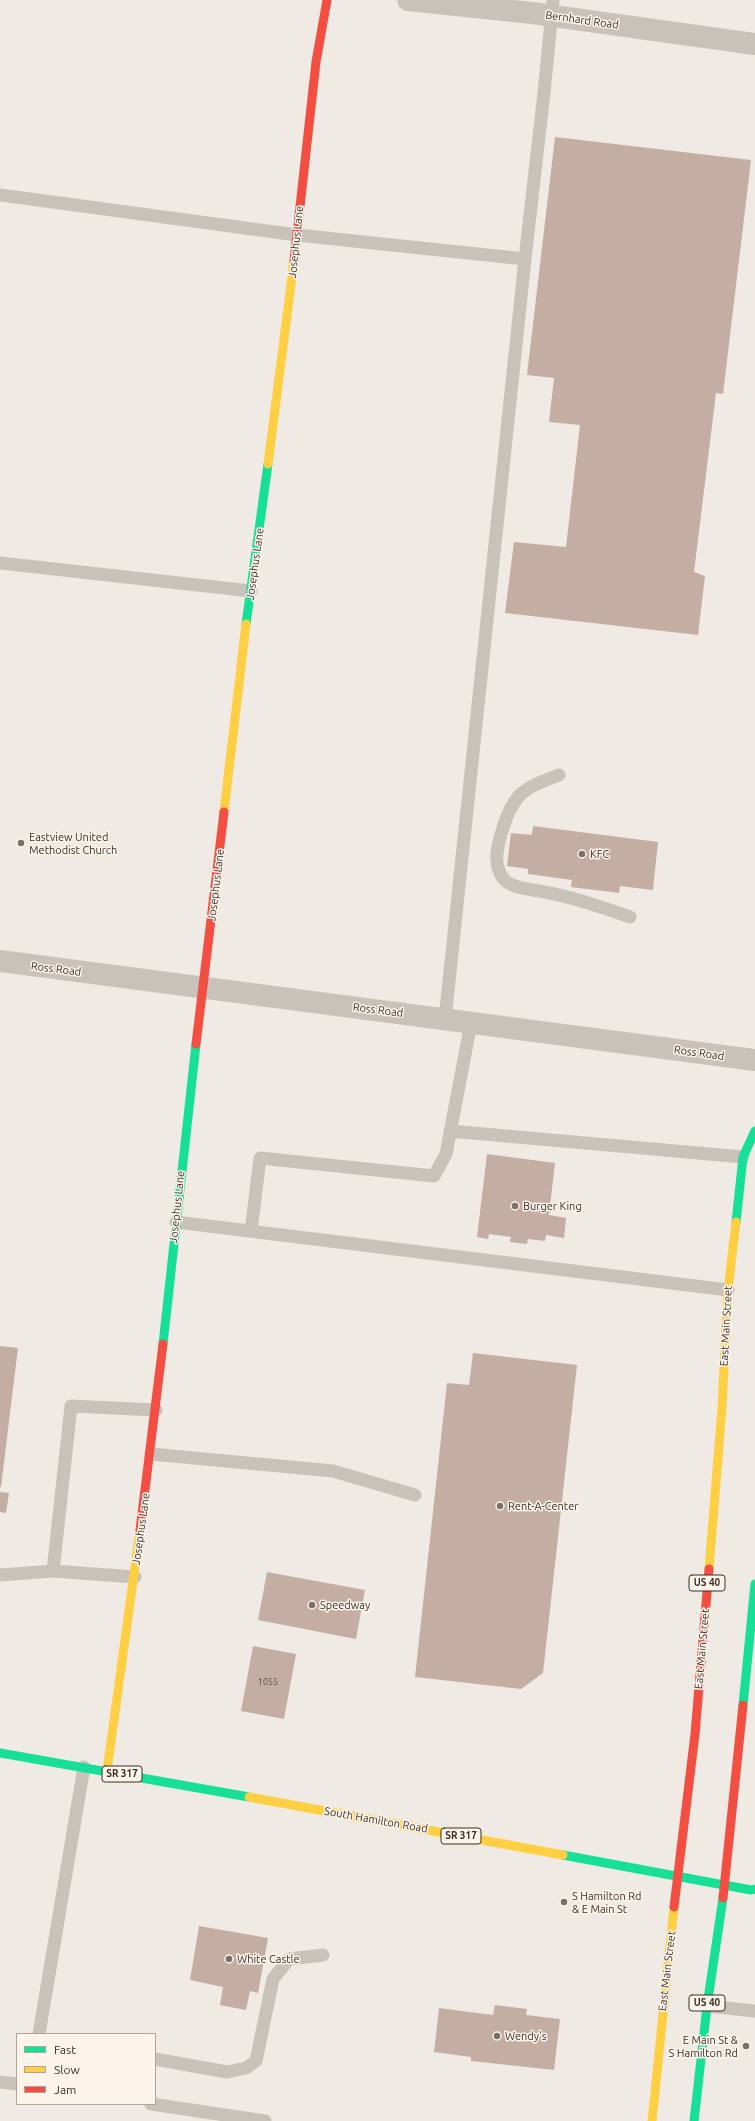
<!DOCTYPE html>
<style>
body{margin:0}
#map{position:relative;width:755px;height:2121px;overflow:hidden;background:#efeae3;font-family:Ubuntu,sans-serif}
canvas{display:block}
.legend{position:absolute;left:16px;top:2033px;width:140px;height:72px;box-sizing:border-box;background:#fcf4ea;border:1px solid #aea59c;margin:0;padding:5px 7px;list-style:none;font-size:12px;color:#3a2f28}
.legend li{display:flex;align-items:center;gap:8px;height:20px}
.legend b{width:20px;border:1px solid #aea59c}
</style>
<div id="map">
<canvas width="755" height="2121"></canvas>
<ul class="legend">
<li><b style="height:5px;background:#16e098"></b>Fast</li>
<li><b style="height:5px;background:#ffcf43"></b>Slow</li>
<li><b style="height:5px;background:#f24e42"></b>Jam</li>
</ul>
</div>
<script>
const g = document.querySelector('canvas').getContext('2d');
g.lineJoin = 'round';
function fillPath(path, color) { g.fillStyle = color; g.fill(path, 'evenodd'); }
function stroke(path, color, width, dash) { g.strokeStyle = color; g.lineWidth = width; g.lineCap = dash ? 'butt' : 'round'; g.setLineDash(dash || []); g.stroke(path); }
function drawText(font, color, halo, rows, align = 'center') {
  g.font = font + ' Ubuntu,sans-serif'; g.lineWidth = 3; g.setLineDash([]); g.textBaseline = 'middle'; g.strokeStyle = halo; g.fillStyle = color; for (const [text, x, y, turn = 0] of rows) {
    g.save(); g.translate(x, y); g.rotate((+turn || 0) * Math.PI / 180); g.textAlign = isNaN(turn) ? turn : align; if (halo) g.strokeText(text, 0, 0); g.fillText(text, 0, 0); g.restore();
  }
}
const building = new Path2D(`
 M 555,137 L 751,160 L 723,394 L 716,393 L 694,572 L 705,576 L 698,635 L 505,613 L 514,542 L 566,547 L 580,425 L 549,422 L 554,378 L 527,375 Z
 M 533,826 L 658,842 L 653,890 L 620,886 L 619,893 L 571,887 L 572,880 L 528,874 L 528,869 L 507,866 L 511,833 L 532,835 Z
 M 487,1154 L 555,1163 L 549,1215 L 566,1218 L 564,1238 L 546,1235 L 545,1241 L 528,1239 L 527,1244 L 510,1242 L 511,1237 L 489,1234 L 488,1239 L 477,1237 Z
 M 0,1346 L 18,1348 L 1,1487 L 0,1487 Z
 M 473,1353 L 577,1365 L 543,1673 L 521,1689 L 415,1677 L 447,1383 L 469,1385 Z
 M 0,1492 L 9,1493 L 6,1513 L 0,1512 Z
 M 267,1572 L 365,1590 L 356,1639 L 258,1620 Z
 M 253,1646 L 296,1654 L 284,1719 L 241,1711 Z
 M 199,1926 L 268,1938 L 258,1993 L 250,1991 L 246,2010 L 220,2005 L 223,1987 L 190,1980 Z
 M 495,2005 L 527,2009 L 526,2015 L 560,2019 L 554,2070 L 471,2061 L 471,2057 L 434,2052 L 439,2008 L 493,2015 Z`);
const lane = new Path2D(`
 M 0,195 L 297,235 L 525,259
 M 0,563 L 251,591
 M 559,775 C 525,788 514,792 503,828 C 498,843 492,864 503,878 C 510,887 523,888 533,890 C 567,895 598,906 630,917
 M 445,1019 L 525,259 L 544,93 L 553,0
 M 450,1131 L 743,1157
 M 176,1222 L 728,1290
 M 251,1231 L 260,1158 L 434,1176 L 446,1154 L 471,1023
 M 151,1454 L 333,1471 L 415,1495
 M 53,1571 L 135,1577
 M 0,1575 L 53,1571 L 71,1406 L 156,1410
 M 707,2006 L 755,2011
 M 39,2034 L 84,1767
 M 155,2059 L 227,2072 L 246,2068 L 256,2061 L 273,1979 L 289,1959 L 323,1955
 M 0,2082 L 17,2084
 M 151,2104 L 265,2121`);
const street = new Path2D(`
 M 408,0 L 532,13 L 755,44
 M 0,961 L 755,1060`);
const fast = new Path2D(`
 M 246,624 L 268,464
 M 736,1222 L 743,1157 L 755,1131
 M 163,1344 L 196,1044
 M 743,1705 L 755,1584
 M 0,1753 L 249,1797
 M 563,1855 L 751,1890 L 755,1889
 M 694,2121 L 707,2006 L 723,1898`);
const slow = new Path2D(`
 M 268,464 L 294,261
 M 224,812 L 246,624
 M 709,1569 L 722,1408 L 728,1290 L 736,1222
 M 107,1771 L 140,1530
 M 249,1797 L 563,1855
 M 652,2121 L 674,1907`);
const jam = new Path2D(`
 M 294,261 L 316,62 L 327,0
 M 196,1044 L 224,812
 M 140,1530 L 163,1344
 M 723,1898 L 743,1705
 M 674,1907 L 695,1734 L 709,1569`);
const markers = [
 [21,843,4,"#797069"],
 [582,854,4,"#797069"],
 [515,1206,4,"#797069"],
 [500,1506,4,"#797069"],
 [312,1605,4,"#797069"],
 [564,1902,4,"#797069"],
 [229,1959,4,"#797069"],
 [497,2036,4,"#797069"],
 [746,2046,4,"#797069"]
];
const numberNames = [
 ["1055",268,1682]
];
const shields = [
 [707,1583,36],
 [122,1774,40],
 [461,1836,40],
 [707,2003,36]
];
const shieldNames = [
 ["US 40",707,1583],
 ["SR 317",122,1774],
 ["SR 317",461,1836],
 ["US 40",707,2003]
];
const streetNames = [
 ["Bernhard Road",582,20,8],
 ["Josephus Lane",296,242,-84],
 ["Josephus Lane",255,564,-82],
 ["Josephus Lane",216,885,-83],
 ["Ross Road",56,969,7],
 ["Ross Road",378,1010,7],
 ["Ross Road",699,1053,8],
 ["Josephus Lane",177,1207,-84],
 ["East Main Street",726,1326,-87],
 ["Josephus Lane",141,1529,-82],
 ["East Main Street",702,1649,-85],
 ["South Hamilton Road",376,1820,10],
 ["East Main Street",667,1971,-83]
];
const poiNames = [
 ["Eastview United",29,837],
 ["Methodist Church",29,850],
 ["KFC",590,854],
 ["Burger King",523,1206],
 ["Rent-A-Center",508,1506],
 ["Speedway",320,1605],
 ["S Hamilton Rd",572,1896],
 ["& E Main St",572,1909],
 ["White Castle",237,1959],
 ["Wendy's",505,2036],
 ["E Main St &",738,2040,"right"],
 ["S Hamilton Rd",738,2053,"right"]
];
fillPath(building, '#c4aea3');
stroke(lane, '#c8c2bb', 13);
stroke(street, '#c8c2bb', 22);
stroke(fast, '#16e098', 9);
stroke(slow, '#ffcf43', 9);
stroke(jam, '#f24e42', 9);
for (const [x, y, r, color] of markers) { const dot = new Path2D(); dot.arc(x, y, r, 0, 2 * Math.PI); g.fillStyle = color; g.fill(dot); stroke(dot, '#fcf4ea', 1.5); }
drawText('9px', '#5c4f47', null, numberNames);
for (const [x, y, w] of shields) { const box = new Path2D(); box.roundRect(x - w / 2, y - 8, w, 16, 3); g.fillStyle = '#fcf4ea'; g.fill(box); stroke(box, '#3a2f28', 1); }
drawText('bold 10px', '#3a2f28', null, shieldNames);
drawText('11px', '#3a2f28', '#fcf4ea', streetNames);
drawText('11px', '#3a2f28', '#fcf4ea', poiNames, 'left');
</script>
